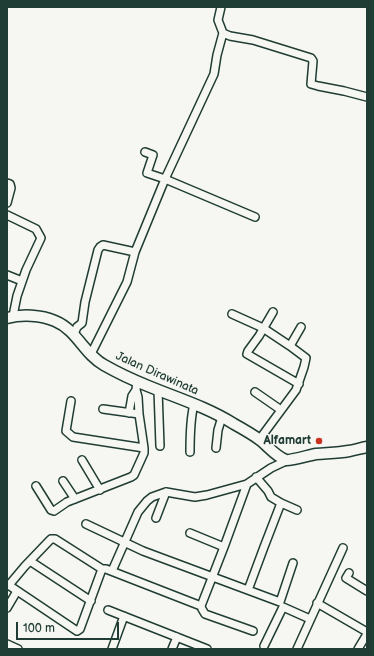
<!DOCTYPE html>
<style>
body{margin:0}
#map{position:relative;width:374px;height:656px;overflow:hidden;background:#f6f6f2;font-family:"Balsamiq Sans",sans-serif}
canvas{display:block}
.frame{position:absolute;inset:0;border:8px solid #1f3d34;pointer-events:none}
.scale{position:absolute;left:16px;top:622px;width:103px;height:18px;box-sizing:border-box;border:2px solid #1f3d34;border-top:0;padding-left:5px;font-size:12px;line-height:14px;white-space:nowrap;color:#1f3d34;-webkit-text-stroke:3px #f6f6f2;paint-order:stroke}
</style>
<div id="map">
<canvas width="374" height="656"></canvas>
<div class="frame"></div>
<div class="scale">100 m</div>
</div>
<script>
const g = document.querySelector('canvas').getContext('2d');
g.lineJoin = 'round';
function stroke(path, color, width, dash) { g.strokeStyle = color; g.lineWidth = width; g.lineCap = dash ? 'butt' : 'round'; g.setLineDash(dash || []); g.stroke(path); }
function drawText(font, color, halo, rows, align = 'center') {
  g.font = font + ' "Balsamiq Sans",sans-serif'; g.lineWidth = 3; g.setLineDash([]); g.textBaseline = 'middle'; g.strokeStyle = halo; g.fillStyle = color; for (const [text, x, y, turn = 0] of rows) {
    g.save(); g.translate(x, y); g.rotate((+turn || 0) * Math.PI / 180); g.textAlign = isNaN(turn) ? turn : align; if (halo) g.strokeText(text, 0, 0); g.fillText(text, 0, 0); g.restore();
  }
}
const street = new Path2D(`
 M 223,33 L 230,36 L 253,40 L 311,58 L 313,61 L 311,84 L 318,86 L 344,91 L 367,97
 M 145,152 L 153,155 L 147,173 L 165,179 L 255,217
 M 7,183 L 10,184 L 11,188 L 7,203
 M 7,215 L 36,229 L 41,238 L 26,270 L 17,296 L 13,316
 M 7,275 L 22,281
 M 273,312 L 259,336 L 248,351 L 247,354 L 299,384
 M 232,314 L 263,328 L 290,346 L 306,358 L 304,367 L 296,390 L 259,440
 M 74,334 L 77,327 L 82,323 L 85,302 L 98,250 L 100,247 L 103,245 L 135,252 L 165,179 L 214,74 L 217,55 L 223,33 L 218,20 L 221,7
 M 290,346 L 301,327
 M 91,354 L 127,282 L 135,252
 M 158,390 L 160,446
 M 255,392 L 281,410
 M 71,401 L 66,431 L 73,437 L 144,448 L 139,414 L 138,397 L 136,390 L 137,381
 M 103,409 L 139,414
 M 129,413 L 132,396 L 136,390
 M 216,448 L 218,430 L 222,417
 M 190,452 C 190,436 190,420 194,404
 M 82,460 L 100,490
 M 256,477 L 268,491 L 271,497 L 281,503 L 297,510
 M 63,481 L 75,499
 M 247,484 L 224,547 L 201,606 L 202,609 L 205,614 L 253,631
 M 36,486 L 51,510 L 54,511 L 67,502 L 131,477 L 134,475 L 144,453 L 144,448
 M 156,518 L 166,492
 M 86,524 L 143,551 L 280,602 L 293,563
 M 190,533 L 224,547
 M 30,561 L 91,601
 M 112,571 L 138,512 L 147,501 L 152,497 L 166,492 L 189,496 L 195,497 L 207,495 L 247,484 L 271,468 L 288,460
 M 349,573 L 346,578 L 367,591
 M 7,584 L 74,629 L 77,631 L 80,629 L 102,569
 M 9,585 L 25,566 L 49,541 L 51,539 L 55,539 L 102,569 L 106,569 L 201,606
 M 248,590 L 264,547 L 281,503
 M 317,603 L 367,632
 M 7,608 L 17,591
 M 108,610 L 207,649
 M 7,644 L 18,649
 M 264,646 L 283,607 L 310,619
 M 112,649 L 124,616
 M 172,649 L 177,637
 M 297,649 L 343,548
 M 358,649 L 367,634`);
const secondary = new Path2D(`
 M 7,318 C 22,314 41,315 55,321 C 77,330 84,354 104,365 C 118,373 133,380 148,386 C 177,398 207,407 234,424 C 243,429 252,434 260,440 C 268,446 276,457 286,460 C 290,461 310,455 316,454 C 327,453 338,453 349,451 C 355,450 361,448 367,447`);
const markers = [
 [319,441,4,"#c8321e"]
];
const streetNames = [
 ["Jalan Dirawinata",157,374,24]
];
const poiNames = [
 ["Alfamart",311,441]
];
stroke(street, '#1f3d34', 10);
stroke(secondary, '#1f3d34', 13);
stroke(street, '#f6f6f2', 7);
stroke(secondary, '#f6f6f2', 10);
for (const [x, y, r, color] of markers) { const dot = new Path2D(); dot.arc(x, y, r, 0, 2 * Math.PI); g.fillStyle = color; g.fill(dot); stroke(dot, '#f6f6f2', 1.5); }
drawText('12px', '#1f3d34', '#f6f6f2', streetNames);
drawText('bold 12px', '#1f3d34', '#f6f6f2', poiNames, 'right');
</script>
